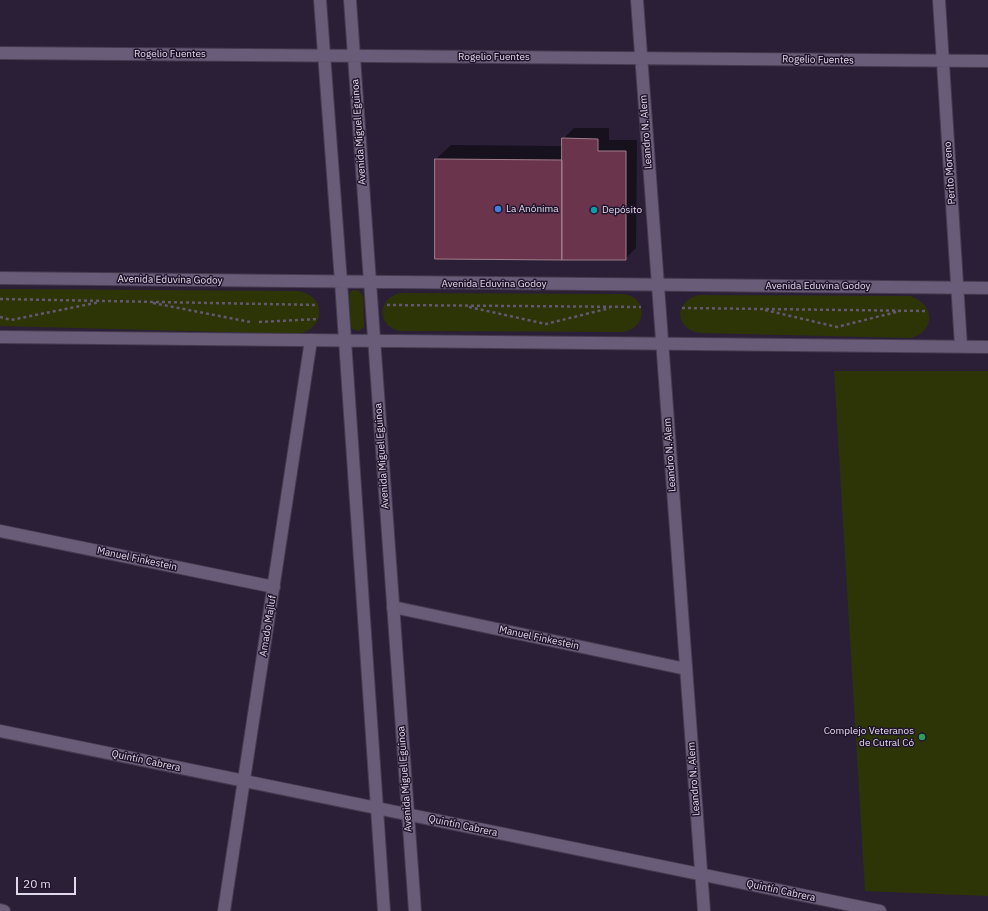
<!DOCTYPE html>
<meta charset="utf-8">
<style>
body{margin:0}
#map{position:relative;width:988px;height:911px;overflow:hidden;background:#2b1f37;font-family:"IBM Plex Sans",sans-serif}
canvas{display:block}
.scale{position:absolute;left:16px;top:877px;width:60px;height:18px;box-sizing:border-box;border:2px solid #e0d9e9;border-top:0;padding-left:5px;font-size:12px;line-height:14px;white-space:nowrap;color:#e0d9e9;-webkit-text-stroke:3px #21152d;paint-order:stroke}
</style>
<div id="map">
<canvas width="988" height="911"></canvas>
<div class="scale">20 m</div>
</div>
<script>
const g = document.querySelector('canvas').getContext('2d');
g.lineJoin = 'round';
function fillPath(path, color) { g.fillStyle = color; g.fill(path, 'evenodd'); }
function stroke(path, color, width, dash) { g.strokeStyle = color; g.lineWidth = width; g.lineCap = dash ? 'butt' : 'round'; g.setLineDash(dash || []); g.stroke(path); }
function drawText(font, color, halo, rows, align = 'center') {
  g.font = font + ' "IBM Plex Sans",sans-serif'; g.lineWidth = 3; g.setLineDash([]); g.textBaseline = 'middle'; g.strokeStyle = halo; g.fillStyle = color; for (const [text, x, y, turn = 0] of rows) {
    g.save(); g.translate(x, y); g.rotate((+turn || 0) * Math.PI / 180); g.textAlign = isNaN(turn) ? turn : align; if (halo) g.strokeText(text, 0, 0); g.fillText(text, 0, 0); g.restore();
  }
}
const green = new Path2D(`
 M 0,289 L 297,291 C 326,294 327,329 298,334 L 0,326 Z
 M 355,290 L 359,291 L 363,296 L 364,327 L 359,331 L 352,329 L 350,325 L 349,295 L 351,291 Z
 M 400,293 L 623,294 C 648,296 648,328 623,332 L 401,331 C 377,328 376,298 400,293 Z
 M 699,295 L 910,296 C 935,304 936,331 911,338 L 699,333 C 674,328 674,301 699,295 Z
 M 834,371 L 988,371 L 988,896 L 865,891 Z`);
const shadow = new Path2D(`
 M 574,128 L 609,128 L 609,140 L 637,140 L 636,248 L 625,259 L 436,159 L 451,145 L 563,146 L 563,139 Z`);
const building = new Path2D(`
 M 562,138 L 598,139 L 598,151 L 626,151 L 626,260 L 562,260 Z
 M 435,159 L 562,160 L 562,260 L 435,259 Z`);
const path = new Path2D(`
 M 0,299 L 318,305
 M 153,303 L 250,322
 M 387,305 L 641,307
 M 469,307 L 546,324 L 610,308
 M 682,308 L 928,311
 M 765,310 L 837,327 L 900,311
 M 0,317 L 11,320 L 100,302
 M 259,322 L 318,319`);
const street = new Path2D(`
 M 320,0 L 341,282
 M 350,0 L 370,282
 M 637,0 L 704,911
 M 939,0 L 961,346
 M 0,53 L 988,61
 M 0,531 L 274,587
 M 393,607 L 686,669
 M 0,731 L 880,911
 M 0,910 L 4,911
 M 224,911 L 311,340`);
const secondary = new Path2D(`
 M 0,278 L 988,288
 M 341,282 L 384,911
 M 370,282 L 415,911
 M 0,337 L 988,347`);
const markers = [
 [498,209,4,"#3f7fe0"],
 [594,210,4,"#0f9aa8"],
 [922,737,4,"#2e9e5b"]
];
const streetNames = [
 ["Rogelio Fuentes",170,54],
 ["Rogelio Fuentes",494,57],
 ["Rogelio Fuentes",818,60,1],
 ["Avenida Miguel Eguinoa",359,132,-94],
 ["Leandro N. Alem",646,132,-94],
 ["Perito Moreno",950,173,-94],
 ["Avenida Eduvina Godoy",170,280,1],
 ["Avenida Eduvina Godoy",494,284],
 ["Avenida Eduvina Godoy",818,286],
 ["Leandro N. Alem",670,455,-94],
 ["Avenida Miguel Eguinoa",382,456,-94],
 ["Manuel Finkestein",137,559,12],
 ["Amado Majluf",268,626,-81],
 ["Manuel Finkestein",539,638,12],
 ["Quintín Cabrera",146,761,12],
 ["Avenida Miguel Eguinoa",405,779,-94],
 ["Leandro N. Alem",694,779,-94],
 ["Quintín Cabrera",463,826,12],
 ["Quintín Cabrera",781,891,12]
];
const poiNames = [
 ["La Anónima",506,209],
 ["Depósito",602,210],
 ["Complejo Veteranos",914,731,"right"],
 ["de Cutral Có",914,743,"right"]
];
fillPath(green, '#2d3507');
fillPath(shadow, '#0007');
fillPath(building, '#6b344d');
stroke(building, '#9f7d8b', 1);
stroke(street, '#453a4f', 14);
stroke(secondary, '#453a4f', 14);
stroke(path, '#63596e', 2.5, [3, 3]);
stroke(street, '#695c78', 12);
stroke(secondary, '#695c78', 12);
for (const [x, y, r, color] of markers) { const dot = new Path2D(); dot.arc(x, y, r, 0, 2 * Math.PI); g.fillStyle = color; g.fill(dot); stroke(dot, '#21152d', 1.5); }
drawText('10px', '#e0d9e9', '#21152d', streetNames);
drawText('10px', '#e0d9e9', '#21152d', poiNames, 'left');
</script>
